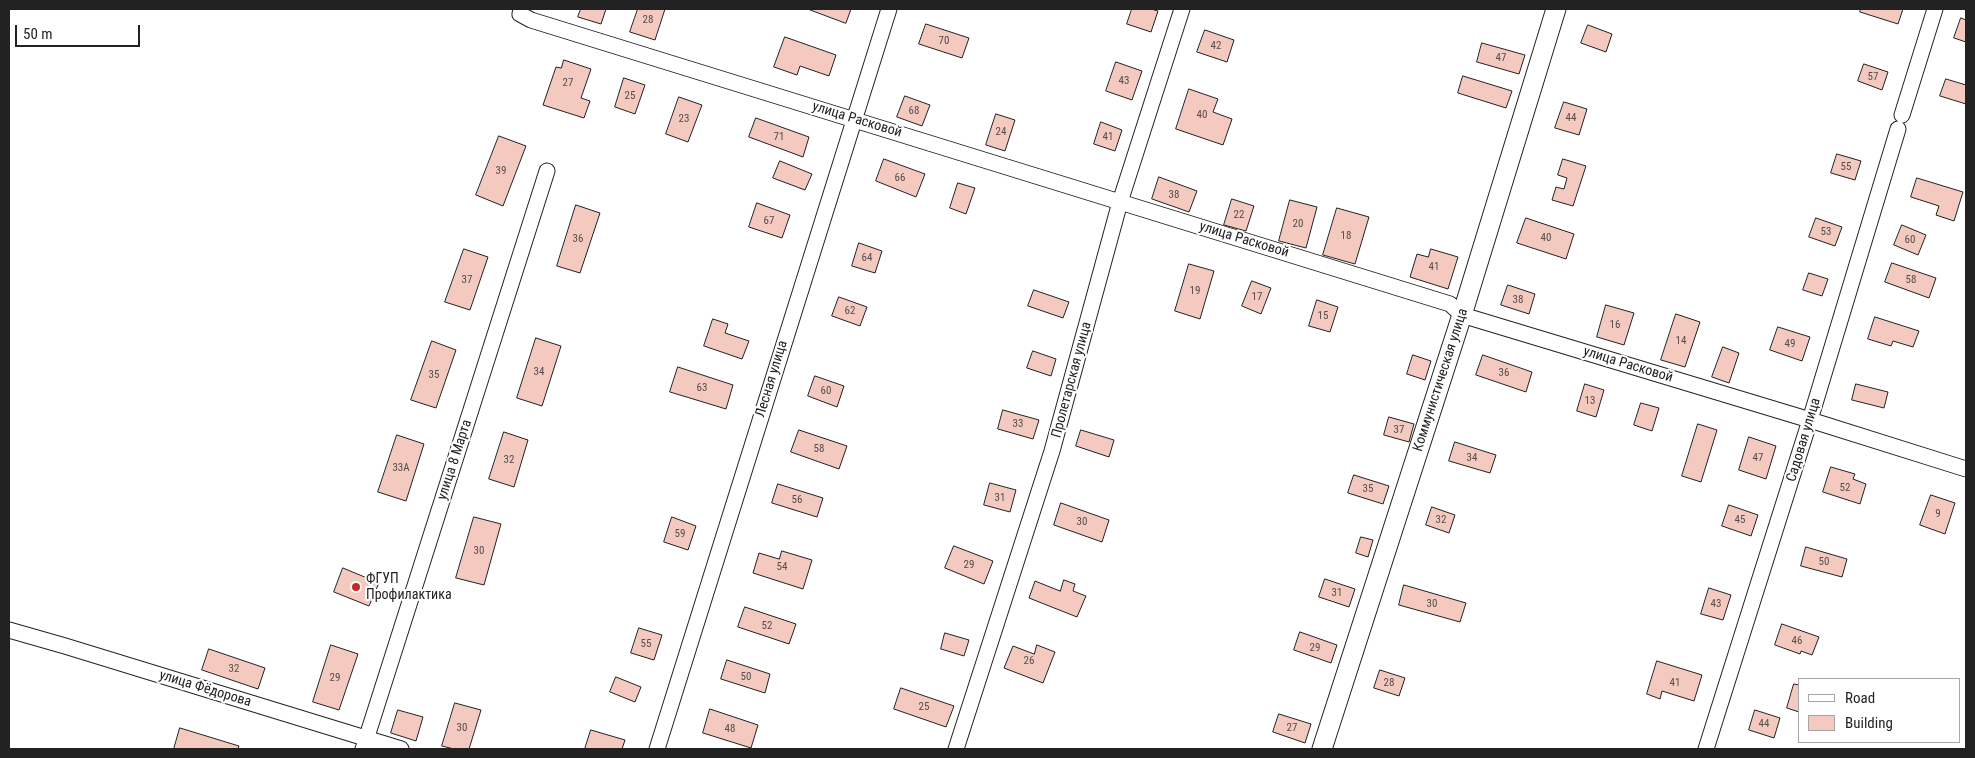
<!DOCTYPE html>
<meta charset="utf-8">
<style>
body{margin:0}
#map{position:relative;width:1975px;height:758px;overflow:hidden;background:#fff;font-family:"Roboto Condensed",sans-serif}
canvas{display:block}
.frame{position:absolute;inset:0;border:10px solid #222;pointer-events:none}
.legend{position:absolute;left:1798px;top:678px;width:162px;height:65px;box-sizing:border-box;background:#fff;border:1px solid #a7a7a7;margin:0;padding:6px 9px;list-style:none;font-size:15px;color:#222}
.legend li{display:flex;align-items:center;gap:10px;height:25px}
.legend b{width:25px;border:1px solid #a7a7a7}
.scale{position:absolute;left:15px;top:25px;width:125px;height:22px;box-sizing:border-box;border:2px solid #222;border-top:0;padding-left:6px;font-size:15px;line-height:18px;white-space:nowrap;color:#222;-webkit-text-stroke:4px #fff;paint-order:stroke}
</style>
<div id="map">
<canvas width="1975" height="758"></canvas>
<div class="frame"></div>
<ul class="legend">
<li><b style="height:6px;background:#fff"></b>Road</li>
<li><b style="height:14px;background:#f3c9c0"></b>Building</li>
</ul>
<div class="scale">50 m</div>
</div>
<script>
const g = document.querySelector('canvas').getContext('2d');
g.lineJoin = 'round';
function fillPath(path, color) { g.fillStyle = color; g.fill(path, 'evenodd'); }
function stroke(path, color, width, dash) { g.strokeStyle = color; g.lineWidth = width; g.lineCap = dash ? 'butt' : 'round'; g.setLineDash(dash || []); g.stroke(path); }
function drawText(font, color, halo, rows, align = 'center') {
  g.font = font + ' "Roboto Condensed",sans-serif'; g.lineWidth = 4; g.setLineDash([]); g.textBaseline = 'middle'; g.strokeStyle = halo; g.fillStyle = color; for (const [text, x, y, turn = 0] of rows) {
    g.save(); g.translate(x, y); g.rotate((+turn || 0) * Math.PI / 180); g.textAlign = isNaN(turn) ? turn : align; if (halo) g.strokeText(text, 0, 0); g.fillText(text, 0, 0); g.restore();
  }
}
const building = new Path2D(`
 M 581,9 L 606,9 L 601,24 L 578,17 Z
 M 638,9 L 665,9 L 655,40 L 630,32 Z
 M 808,9 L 851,9 L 846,23 Z
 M 1132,9 L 1151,9 L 1158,11 L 1151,32 L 1127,24 Z
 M 1861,9 L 1903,9 L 1898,24 L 1860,12 Z
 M 1961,18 L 1966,20 L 1966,42 L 1954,38 Z
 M 926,24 L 969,38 L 962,58 L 919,44 Z
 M 1588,25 L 1612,34 L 1606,52 L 1581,43 Z
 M 1205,30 L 1234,40 L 1227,62 L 1197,52 Z
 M 785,37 L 836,55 L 829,76 L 800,66 L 797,75 L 774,67 Z
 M 1482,43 L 1525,55 L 1519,74 L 1477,62 Z
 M 564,60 L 591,69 L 581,98 L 590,101 L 584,118 L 543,105 L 556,67 L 561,68 Z
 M 1116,62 L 1142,71 L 1132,100 L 1106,91 Z
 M 1864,64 L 1888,72 L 1882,90 L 1858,81 Z
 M 1463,76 L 1512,91 L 1506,108 L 1458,93 Z
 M 624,78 L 645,85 L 635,114 L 615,107 Z
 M 1946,79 L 1966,85 L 1966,104 L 1940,96 Z
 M 1189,89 L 1218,99 L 1213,112 L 1232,119 L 1223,145 L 1176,129 Z
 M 905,96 L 930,105 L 922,126 L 897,117 Z
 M 679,97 L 702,105 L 688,142 L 666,134 Z
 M 1564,102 L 1587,109 L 1579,135 L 1555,128 Z
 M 996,114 L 1015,120 L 1005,151 L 986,145 Z
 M 756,118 L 809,137 L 803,157 L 749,137 Z
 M 1101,122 L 1122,130 L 1115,151 L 1094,144 Z
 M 499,136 L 526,146 L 503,206 L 476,195 Z
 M 1837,154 L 1861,161 L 1855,180 L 1831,173 Z
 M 884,159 L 925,174 L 916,197 L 876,181 Z
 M 1563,159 L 1586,166 L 1573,206 L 1552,200 L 1556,187 L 1564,189 L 1567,178 L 1558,175 Z
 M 780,161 L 812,174 L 805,190 L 773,178 Z
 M 1159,177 L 1197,191 L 1189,212 L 1152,199 Z
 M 1917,178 L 1963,192 L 1954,221 L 1936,215 L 1939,206 L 1911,197 Z
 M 958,183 L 975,188 L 966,214 L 950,208 Z
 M 1232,199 L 1254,206 L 1246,231 L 1224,225 Z
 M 1290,200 L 1317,207 L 1306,248 L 1279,241 Z
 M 757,203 L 790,215 L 782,238 L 749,227 Z
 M 576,205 L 600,213 L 580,273 L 557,266 Z
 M 1337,208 L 1369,217 L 1355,264 L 1323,255 Z
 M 1526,218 L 1574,234 L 1566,259 L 1517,243 Z
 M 1816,218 L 1842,227 L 1835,246 L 1809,237 Z
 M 1902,225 L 1926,235 L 1918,255 L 1894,245 Z
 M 859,243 L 882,251 L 875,273 L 852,266 Z
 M 464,249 L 488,257 L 470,310 L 445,302 Z
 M 1431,249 L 1458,257 L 1448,289 L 1410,277 L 1417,254 L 1428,257 Z
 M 1892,263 L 1936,278 L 1929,298 L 1885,282 Z
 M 1189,264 L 1214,271 L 1200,319 L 1175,311 Z
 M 1809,273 L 1828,279 L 1822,296 L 1803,290 Z
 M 1252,281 L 1271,288 L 1261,314 L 1242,306 Z
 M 1508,285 L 1535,294 L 1529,314 L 1501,305 Z
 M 1034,290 L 1069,302 L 1063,318 L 1028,306 Z
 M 839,297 L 867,307 L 860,326 L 832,316 Z
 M 1317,300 L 1338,307 L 1330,332 L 1309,326 Z
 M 1606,305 L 1634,313 L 1624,345 L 1597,337 Z
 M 1676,314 L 1700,322 L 1685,367 L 1661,360 Z
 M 1875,317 L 1919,331 L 1913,347 L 1893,341 L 1891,346 L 1868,339 Z
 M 713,319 L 728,324 L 725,333 L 749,341 L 742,359 L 704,346 Z
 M 1778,327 L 1810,337 L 1802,361 L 1770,350 Z
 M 536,338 L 561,346 L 542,406 L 517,398 Z
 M 432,341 L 456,350 L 436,408 L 411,400 Z
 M 1723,347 L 1739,353 L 1729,383 L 1712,377 Z
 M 1033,351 L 1056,359 L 1051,376 L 1027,368 Z
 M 1413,355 L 1431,361 L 1425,380 L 1407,374 Z
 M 1483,355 L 1532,372 L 1526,392 L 1476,375 Z
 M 678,367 L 733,385 L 726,409 L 670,392 Z
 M 815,376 L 844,386 L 837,407 L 808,396 Z
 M 1585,384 L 1604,390 L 1596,417 L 1577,411 Z
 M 1856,384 L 1888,392 L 1884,408 L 1852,400 Z
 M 1641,403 L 1659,408 L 1652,431 L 1634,425 Z
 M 1003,410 L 1039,420 L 1033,439 L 998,429 Z
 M 1389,417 L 1414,424 L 1409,442 L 1384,435 Z
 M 1698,424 L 1717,430 L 1701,482 L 1682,476 Z
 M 799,430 L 847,446 L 839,469 L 791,452 Z
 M 1081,430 L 1114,440 L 1109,457 L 1076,446 Z
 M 504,432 L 528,440 L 514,487 L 489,479 Z
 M 397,435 L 424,444 L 406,501 L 378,492 Z
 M 1749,437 L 1776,446 L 1766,479 L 1739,470 Z
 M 1455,442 L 1496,455 L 1490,473 L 1449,461 Z
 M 1831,467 L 1855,474 L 1853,479 L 1866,484 L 1860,504 L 1823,492 Z
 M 1354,475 L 1389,486 L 1383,504 L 1348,493 Z
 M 990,483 L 1016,490 L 1010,512 L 984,505 Z
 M 778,484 L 823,498 L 817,517 L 772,503 Z
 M 1931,495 L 1955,503 L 1945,534 L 1920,525 Z
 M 1061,503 L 1109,520 L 1102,542 L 1054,525 Z
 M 1729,505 L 1758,515 L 1751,536 L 1722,526 Z
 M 1432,507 L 1455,515 L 1449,533 L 1426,525 Z
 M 474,517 L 501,524 L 484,585 L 456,578 Z
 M 672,517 L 696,526 L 688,550 L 664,542 Z
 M 1361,537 L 1373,540 L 1368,557 L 1356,553 Z
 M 954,546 L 993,561 L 984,584 L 945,568 Z
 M 1806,547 L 1847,559 L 1842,577 L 1801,566 Z
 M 782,551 L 812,560 L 803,589 L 753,573 L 759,553 L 779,559 Z
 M 343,568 L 379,583 L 369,606 L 334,592 Z
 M 1325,579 L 1355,589 L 1349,607 L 1319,597 Z
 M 1064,580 L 1075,584 L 1073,591 L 1086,596 L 1077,617 L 1029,598 L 1035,581 L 1060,591 Z
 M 1404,585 L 1466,603 L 1460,622 L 1399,605 Z
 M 1709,588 L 1731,595 L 1723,620 L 1701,614 Z
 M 745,607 L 796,624 L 789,644 L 738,627 Z
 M 1782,624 L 1819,637 L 1812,655 L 1801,651 L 1800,654 L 1775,645 Z
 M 639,628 L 662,635 L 654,660 L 631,653 Z
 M 1300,632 L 1337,645 L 1331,663 L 1294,650 Z
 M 945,633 L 969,640 L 964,656 L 941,649 Z
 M 331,645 L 358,654 L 339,710 L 313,702 Z
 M 1037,645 L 1055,652 L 1043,683 L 1004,668 L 1013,646 L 1034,654 Z
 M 209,649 L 265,668 L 258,689 L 202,670 Z
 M 727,660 L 770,674 L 765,693 L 721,679 Z
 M 1657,661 L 1702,675 L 1694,701 L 1662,691 L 1660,699 L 1647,694 Z
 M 1380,670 L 1405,678 L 1399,696 L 1374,688 Z
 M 616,677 L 641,687 L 635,702 L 610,692 Z
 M 1794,684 L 1799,685 L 1799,712 L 1787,708 Z
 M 901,688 L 954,706 L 946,727 L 894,709 Z
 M 455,703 L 481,710 L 469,749 L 454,749 L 442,746 Z
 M 710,709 L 758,725 L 751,748 L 703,733 Z
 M 398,710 L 423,717 L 416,741 L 391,733 Z
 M 1755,710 L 1780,718 L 1774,738 L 1749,730 Z
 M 1279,714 L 1311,724 L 1305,743 L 1273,732 Z
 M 180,728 L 239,746 L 238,749 L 174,749 Z
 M 591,730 L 625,740 L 622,749 L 585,749 Z`);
const minor = new Path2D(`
 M 521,9 L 520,14 L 531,20 L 1450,304 L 1462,315 L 1810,420 L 1966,469
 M 1902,115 L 1935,9
 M 9,630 L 65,646 L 401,749
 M 363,749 L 547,171
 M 657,749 L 889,9
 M 956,749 L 1052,451 L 1120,202 L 1182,9
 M 1706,749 L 1810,420 L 1898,129`);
const tertiary = new Path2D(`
 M 1322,749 L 1462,315 L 1556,9`);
const markers = [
 [356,587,5,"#c62828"]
];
const numberNames = [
 ["28",648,20],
 ["70",944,41],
 ["42",1216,46],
 ["47",1501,58],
 ["57",1873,77],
 ["43",1124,81],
 ["27",568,83],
 ["25",630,96],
 ["68",914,111],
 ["40",1202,115],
 ["44",1571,118],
 ["23",684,119],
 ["24",1001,132],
 ["71",779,137],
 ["41",1108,137],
 ["55",1846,167],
 ["39",501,171],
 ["66",900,178],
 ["38",1174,195],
 ["22",1239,215],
 ["67",769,221],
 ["20",1298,224],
 ["53",1826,232],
 ["18",1346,236],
 ["40",1546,238],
 ["36",578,239],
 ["60",1910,240],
 ["64",867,258],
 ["41",1434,267],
 ["37",467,280],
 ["58",1911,280],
 ["19",1195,291],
 ["17",1257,297],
 ["38",1518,300],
 ["62",850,311],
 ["15",1323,316],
 ["16",1615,325],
 ["14",1681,341],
 ["49",1790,344],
 ["34",539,372],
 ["36",1504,373],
 ["35",434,375],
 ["63",702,388],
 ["60",826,391],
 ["13",1590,401],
 ["33",1018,424],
 ["37",1399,430],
 ["58",819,449],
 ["34",1472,458],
 ["47",1758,458],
 ["32",509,460],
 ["33А",401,468],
 ["52",1845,488],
 ["35",1368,489],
 ["31",1000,498],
 ["56",797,500],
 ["9",1938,514],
 ["32",1441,520],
 ["45",1740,520],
 ["30",1082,522],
 ["59",680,534],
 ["30",479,551],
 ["50",1824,562],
 ["29",969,565],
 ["54",782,567],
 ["31",1337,593],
 ["30",1432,604],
 ["43",1716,604],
 ["52",767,626],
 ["46",1797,641],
 ["55",646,644],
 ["29",1315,648],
 ["26",1029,661],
 ["32",234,669],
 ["50",746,677],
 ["29",335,678],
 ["28",1389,683],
 ["41",1675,683],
 ["25",924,707],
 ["44",1764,724],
 ["30",462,728],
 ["27",1292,728],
 ["48",730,729]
];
const streetNames = [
 ["улица Расковой",857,120,17],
 ["улица Расковой",1244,240,17],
 ["улица Расковой",1628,365,17],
 ["Лесная улица",772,379,-73],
 ["Пролетарская улица",1072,380,-75],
 ["Коммунистическая улица",1441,380,-72],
 ["Садовая улица",1804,440,-73],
 ["улица 8 Марта",455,460,-72],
 ["улица Фёдорова",205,689,17]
];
const poiNames = [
 ["ФГУП",366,579],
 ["Профилактика",366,595]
];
fillPath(building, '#f3c9c0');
stroke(building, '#222', 1);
stroke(minor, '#222', 17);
stroke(tertiary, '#222', 21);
stroke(minor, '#fff', 15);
stroke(tertiary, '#fff', 19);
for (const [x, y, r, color] of markers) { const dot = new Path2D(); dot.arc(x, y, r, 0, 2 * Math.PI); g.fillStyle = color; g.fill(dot); stroke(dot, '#fff', 2); }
drawText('11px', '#564c4a', null, numberNames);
drawText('14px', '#222', '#fff', streetNames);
drawText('14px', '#222', '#fff', poiNames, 'left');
</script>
